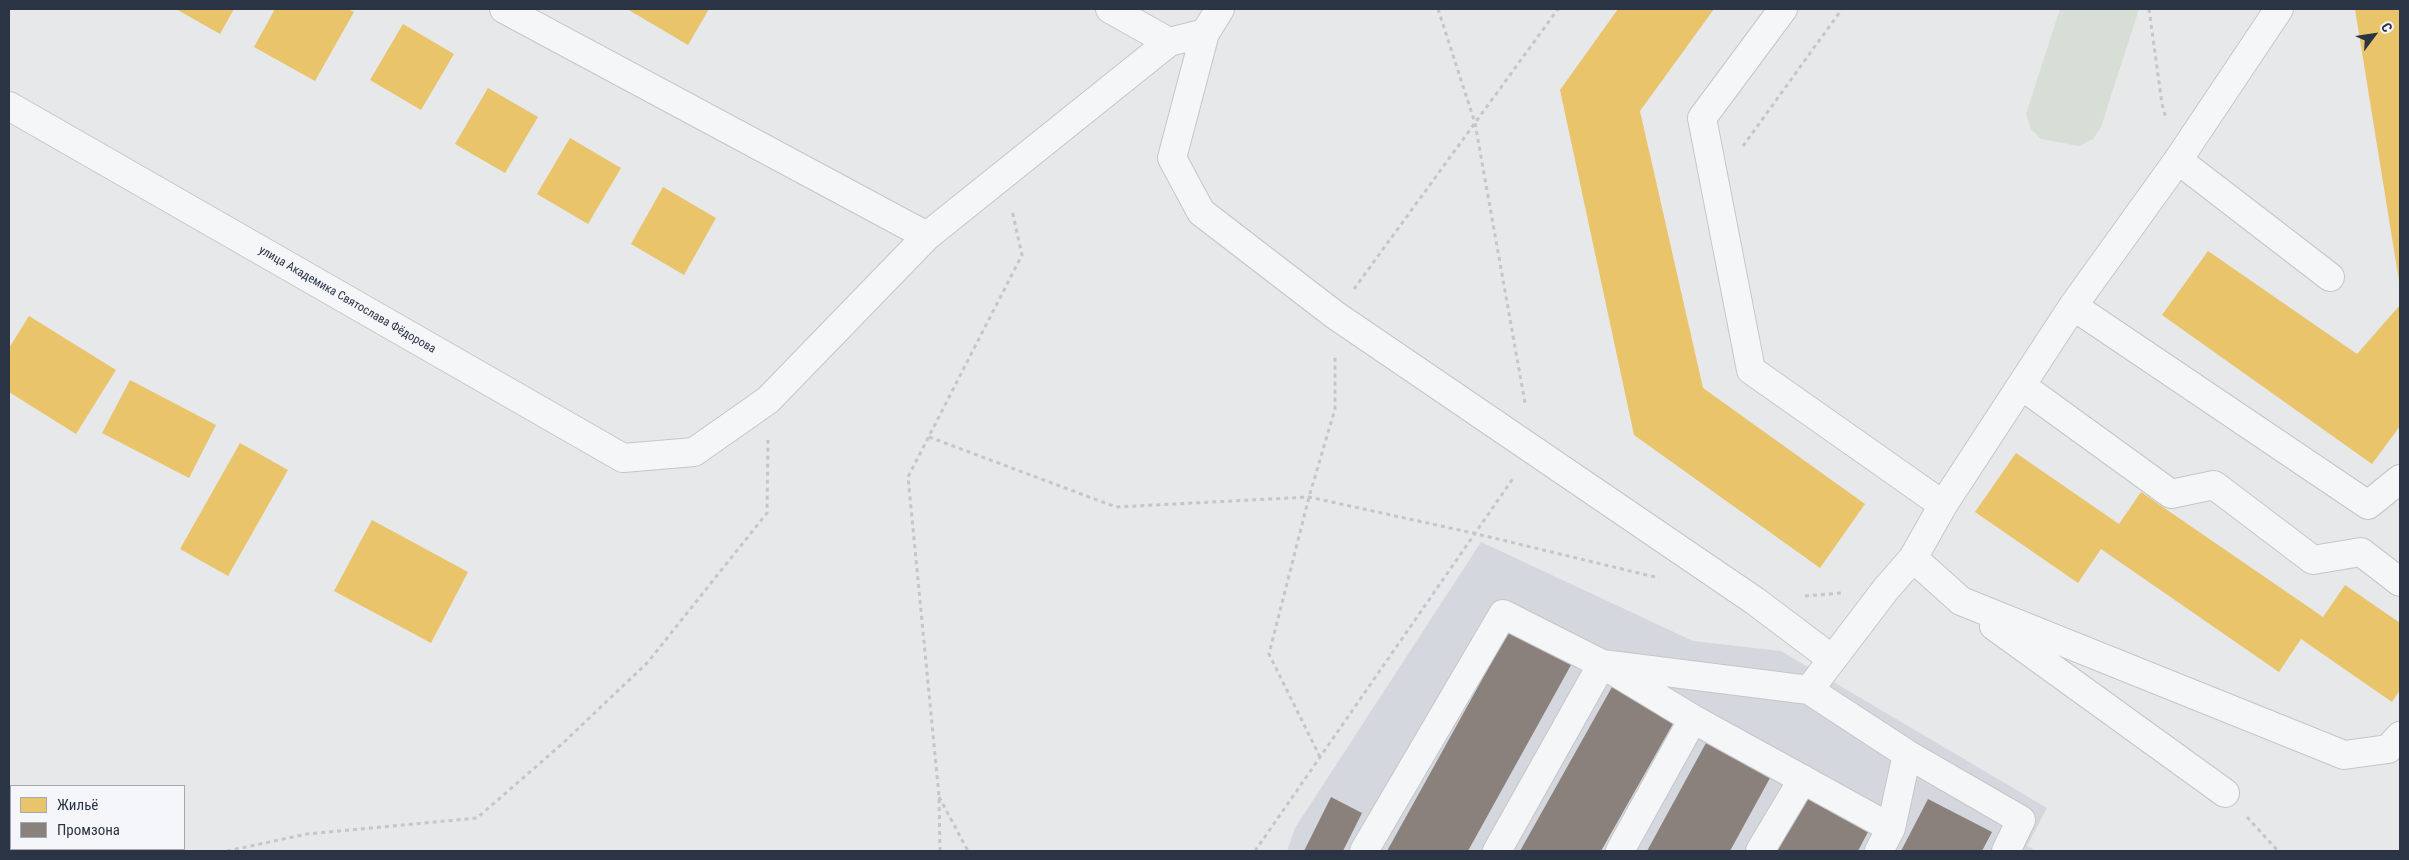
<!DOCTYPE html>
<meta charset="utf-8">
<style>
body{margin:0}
#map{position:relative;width:2409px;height:860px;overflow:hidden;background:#e6e8ea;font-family:"Roboto Condensed",sans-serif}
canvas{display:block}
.frame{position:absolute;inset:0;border:10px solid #2b3445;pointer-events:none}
.legend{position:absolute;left:10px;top:785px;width:175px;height:65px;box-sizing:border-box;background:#f4f6f9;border:1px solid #a4a8b1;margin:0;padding:6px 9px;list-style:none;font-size:15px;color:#2b3445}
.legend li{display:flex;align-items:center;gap:10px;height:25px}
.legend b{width:25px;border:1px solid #a4a8b1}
.north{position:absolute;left:2349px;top:10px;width:50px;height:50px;-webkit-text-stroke:4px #f4f6f9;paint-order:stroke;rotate:59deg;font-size:14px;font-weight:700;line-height:20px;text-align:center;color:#2b3445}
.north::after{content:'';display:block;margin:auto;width:18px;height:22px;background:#2b3445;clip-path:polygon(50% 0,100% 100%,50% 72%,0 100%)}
</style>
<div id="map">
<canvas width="2409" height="860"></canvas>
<div class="frame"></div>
<ul class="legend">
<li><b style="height:14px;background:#e9c46a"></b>Жильё</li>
<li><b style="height:14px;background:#8a817c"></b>Промзона</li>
</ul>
<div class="north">С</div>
</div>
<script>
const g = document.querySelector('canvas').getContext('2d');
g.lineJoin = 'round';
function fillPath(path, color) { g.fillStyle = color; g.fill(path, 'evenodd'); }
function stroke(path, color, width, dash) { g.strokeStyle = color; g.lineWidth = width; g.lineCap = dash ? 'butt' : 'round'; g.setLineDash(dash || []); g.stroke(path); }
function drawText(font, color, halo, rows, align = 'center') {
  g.font = font + ' "Roboto Condensed",sans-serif'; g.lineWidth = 5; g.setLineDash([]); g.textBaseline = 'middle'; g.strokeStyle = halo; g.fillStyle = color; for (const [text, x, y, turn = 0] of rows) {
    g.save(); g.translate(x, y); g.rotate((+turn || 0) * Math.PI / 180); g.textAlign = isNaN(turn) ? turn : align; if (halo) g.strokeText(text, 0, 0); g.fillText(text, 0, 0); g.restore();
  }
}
const built = new Path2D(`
 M 1481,542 L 1693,641 L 1781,651 L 2047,808 L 2027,846 L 2036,851 L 1287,851 L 1295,828 Z`);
const green = new Path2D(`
 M 2060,9 L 2139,9 L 2101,127 L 2093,139 L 2079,146 L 2041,139 L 2031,129 L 2026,114 Z`);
const homes = new Path2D(`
 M 176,9 L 234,9 L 220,34 Z
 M 275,9 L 348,9 L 354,12 L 315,81 L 254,47 Z
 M 627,9 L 709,9 L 688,45 Z
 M 1618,9 L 1714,9 L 1640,111 L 1703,388 L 1865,504 L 1820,568 L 1634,435 L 1560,90 Z
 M 2355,9 L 2400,9 L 2400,281 L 2399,281 Z
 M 403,24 L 454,54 L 421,110 L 370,80 Z
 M 488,88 L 538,117 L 505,173 L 455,144 Z
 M 570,138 L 621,168 L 588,224 L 537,194 Z
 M 663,187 L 716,218 L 684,275 L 631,244 Z
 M 2208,251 L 2357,354 L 2400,305 L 2400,426 L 2372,464 L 2162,315 Z
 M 29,316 L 116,370 L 76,434 L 9,392 L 9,348 Z
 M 130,380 L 216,425 L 189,478 L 102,433 Z
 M 240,443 L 288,470 L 228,576 L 180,549 Z
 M 2016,453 L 2119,524 L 2141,492 L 2323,617 L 2345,585 L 2400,623 L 2400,690 L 2392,702 L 2301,639 L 2279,672 L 2101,549 L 2078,583 L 1975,512 Z
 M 372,520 L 468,572 L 431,643 L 334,591 Z`);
const industry = new Path2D(`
 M 1509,631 L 1571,665 L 1468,851 L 1387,851 Z
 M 1612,687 L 1674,722 L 1601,851 L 1520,851 Z
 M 1706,743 L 1770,778 L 1730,851 L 1647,851 Z
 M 1331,797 L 1362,813 L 1343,851 L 1304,851 Z
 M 1806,798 L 1868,832 L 1858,851 L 1777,851 Z
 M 1928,799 L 1992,832 L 1982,851 L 1901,851 Z`);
const path = new Path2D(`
 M 1438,9 L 1475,123 L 1525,403
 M 2149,9 L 2162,104 L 2166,118
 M 1743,146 L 1842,9
 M 1354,289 L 1558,9
 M 929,437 L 1116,507 L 1309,497 L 1473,533 L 1659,578
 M 1805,596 L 1841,593
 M 1320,757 L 1269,654 L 1309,497 L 1335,409 L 1335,357
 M 939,797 L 968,851
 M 2247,817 L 2278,851
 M 227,851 L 307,834 L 477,818 L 563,743 L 648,662 L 767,513 L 768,440
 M 940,851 L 939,796 L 908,477 L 1022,255 L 1012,210
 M 1255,851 L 1514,477`);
const minor = new Path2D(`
 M 504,9 L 927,236
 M 1110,9 L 1169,42
 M 1220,9 L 1205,33 L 1172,158 L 1201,212 L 1335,315 L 1755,601 L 1832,659
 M 1783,9 L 1702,118 L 1751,370 L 1943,505
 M 9,106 L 623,458 L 694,452 L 768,400 L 927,236 L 1169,42 L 1205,33
 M 2178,160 L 2330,277
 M 2073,306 L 2368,505 L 2400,479
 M 2022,386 L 2171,494 L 2214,485 L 2313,560 L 2361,552 L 2400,582
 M 1913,558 L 1961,601 L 2344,755 L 2388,749 L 2400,736
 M 1994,626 L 2225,793
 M 1809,690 L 1907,754 L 2021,820 L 2006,851
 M 1364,851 L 1503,614 L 1602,664 L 1809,690 L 1886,589 L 1913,558 L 1943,505 L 2073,306 L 2178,160 L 2279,9
 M 1497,851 L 1602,664 L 1693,719 L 1891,828
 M 1620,851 L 1693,719
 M 1760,851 L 1803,779
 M 1879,851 L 1891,828 L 1907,754`);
const streetNames = [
 ["улица Академика Святослава Фёдорова",347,300,30]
];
fillPath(built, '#d4d7dd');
fillPath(green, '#d6ded6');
fillPath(homes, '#e9c46a');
fillPath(industry, '#8a817c');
stroke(minor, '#c4c6c8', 30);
stroke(path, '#c5c6ca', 3, [4, 4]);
stroke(minor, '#f5f6f7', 28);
drawText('12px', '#2b3445', '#f4f6f9', streetNames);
</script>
